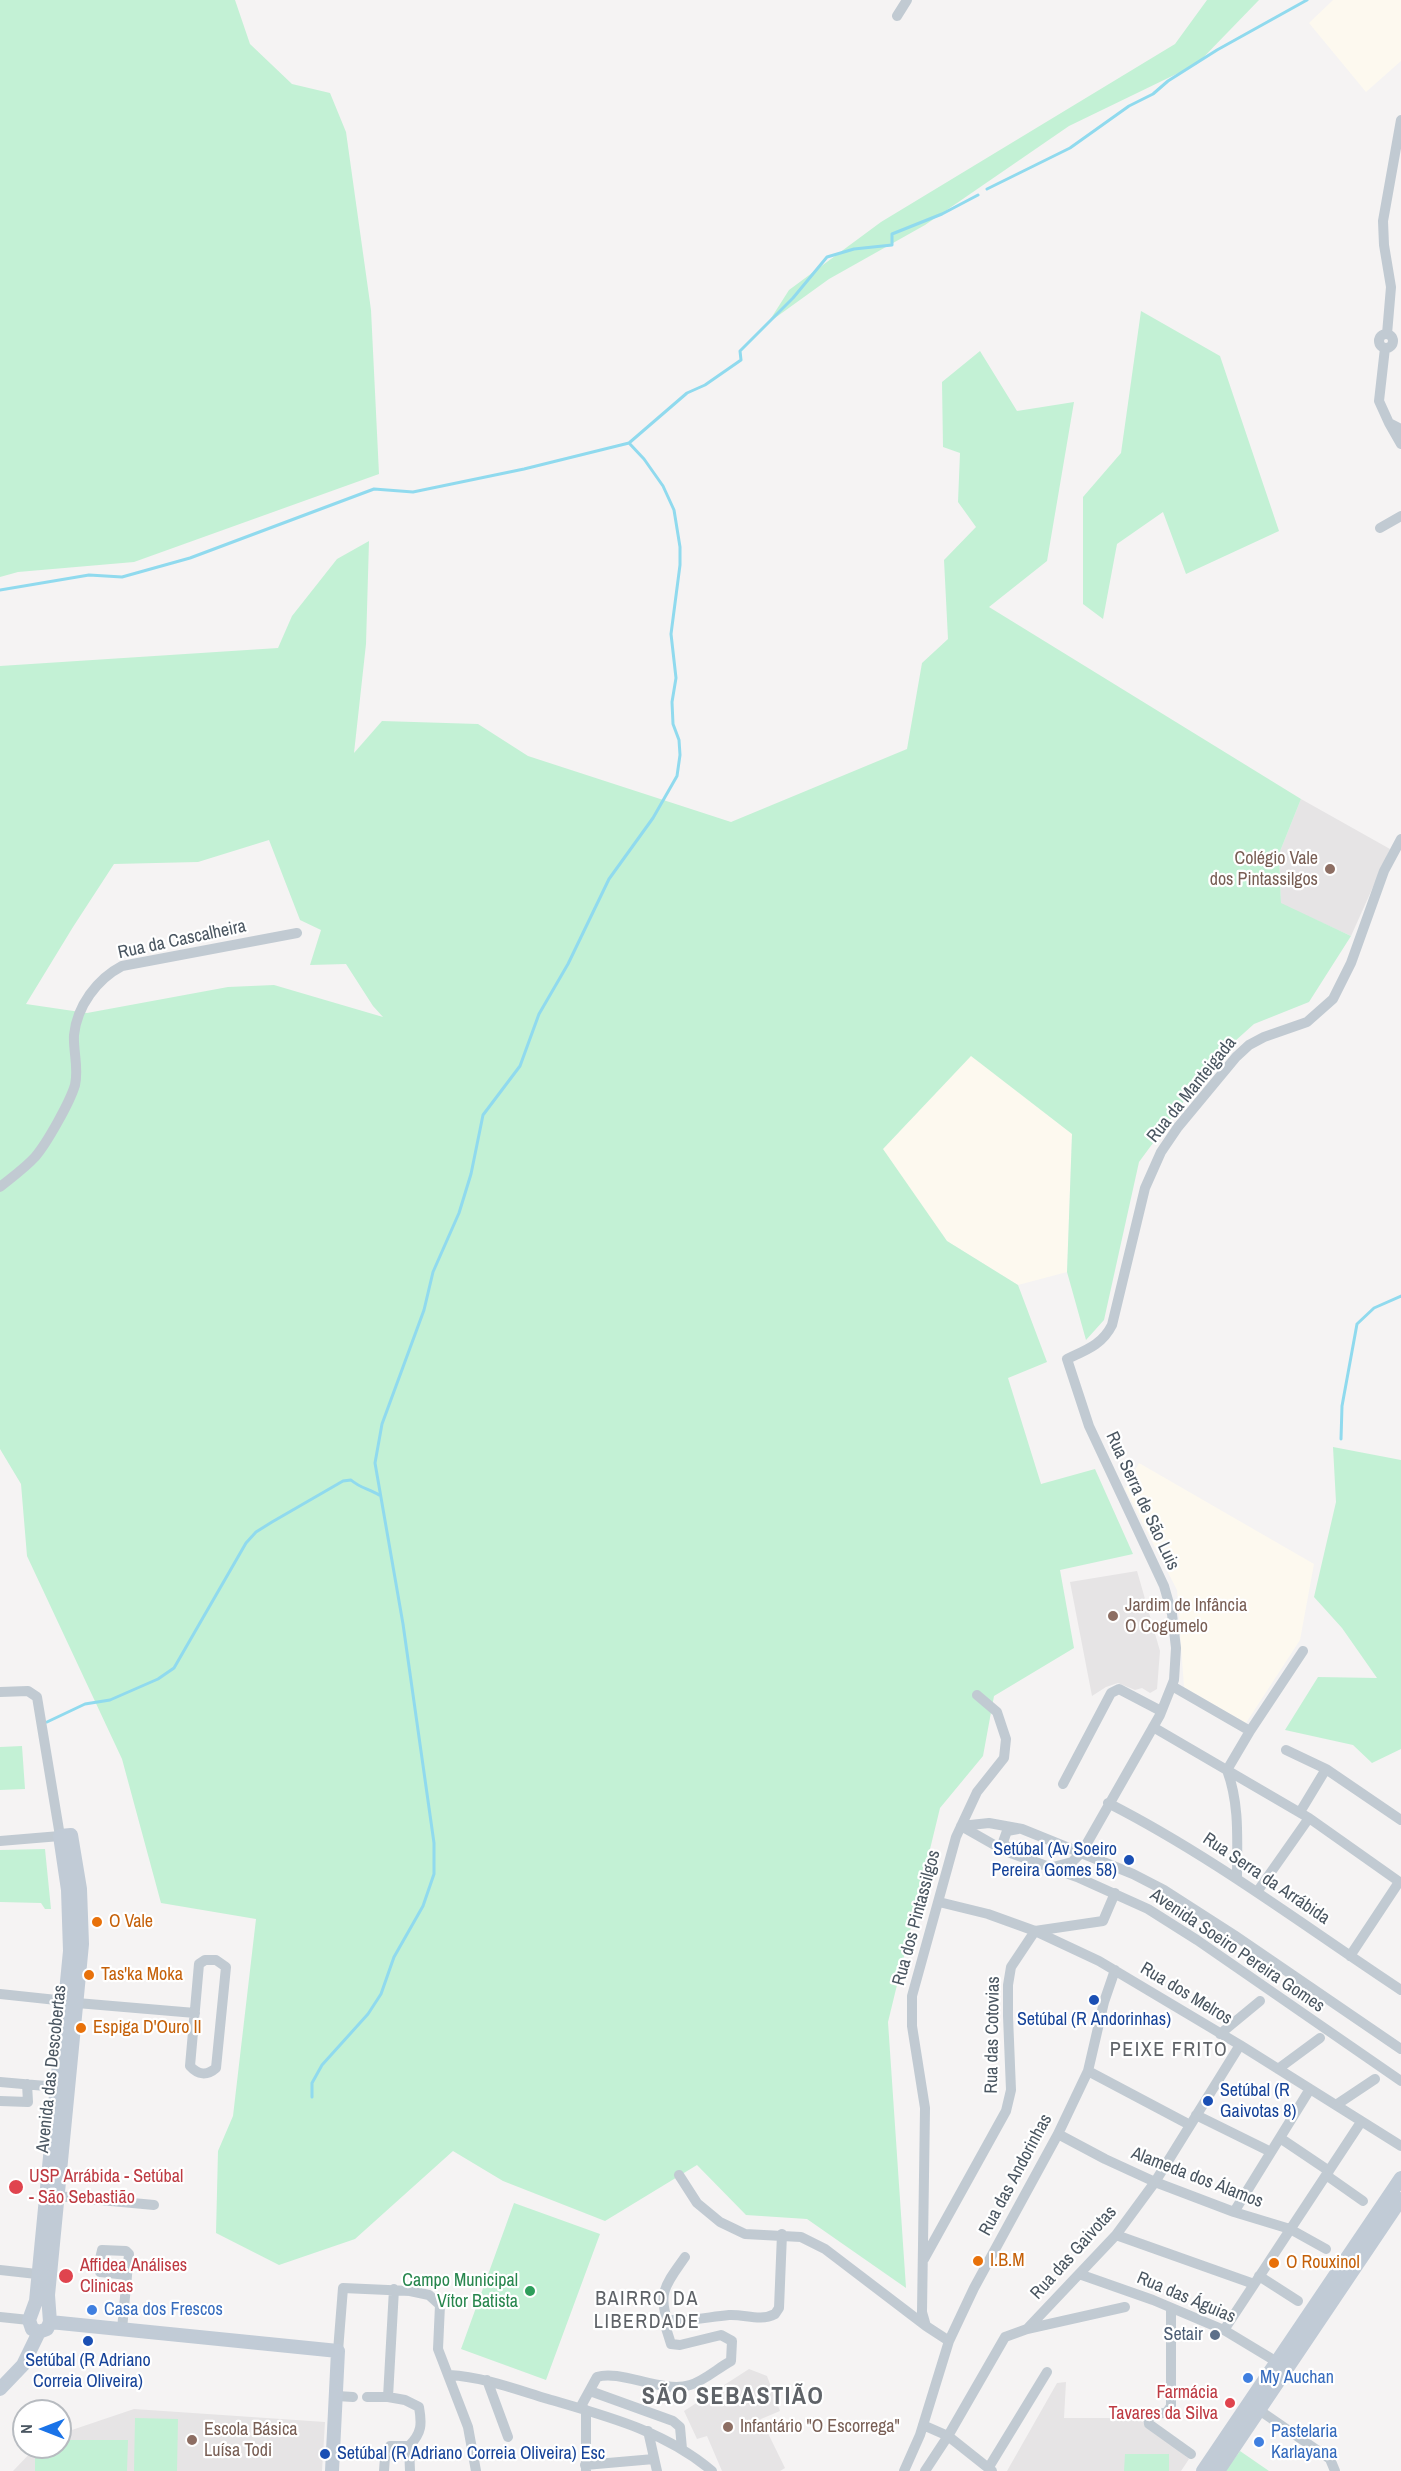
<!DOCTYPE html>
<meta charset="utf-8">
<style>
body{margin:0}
#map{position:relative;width:1401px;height:2471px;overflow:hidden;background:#f5f3f3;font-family:"Archivo Narrow",sans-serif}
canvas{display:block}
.north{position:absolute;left:12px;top:2399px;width:60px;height:60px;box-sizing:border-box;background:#fff;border:2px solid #b7bbc0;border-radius:50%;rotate:270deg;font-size:16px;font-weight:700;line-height:24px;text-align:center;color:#4a5661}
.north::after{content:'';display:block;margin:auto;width:21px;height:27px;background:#1a73e8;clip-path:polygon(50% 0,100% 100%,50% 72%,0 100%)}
</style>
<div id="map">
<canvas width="1401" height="2471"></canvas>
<div class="north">N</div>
</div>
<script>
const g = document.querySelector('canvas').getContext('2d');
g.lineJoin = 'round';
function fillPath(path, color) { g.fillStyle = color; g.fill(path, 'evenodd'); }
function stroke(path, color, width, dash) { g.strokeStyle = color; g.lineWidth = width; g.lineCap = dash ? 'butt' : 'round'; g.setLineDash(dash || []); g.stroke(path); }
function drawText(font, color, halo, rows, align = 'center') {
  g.font = font + ' "Archivo Narrow",sans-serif'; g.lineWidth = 4.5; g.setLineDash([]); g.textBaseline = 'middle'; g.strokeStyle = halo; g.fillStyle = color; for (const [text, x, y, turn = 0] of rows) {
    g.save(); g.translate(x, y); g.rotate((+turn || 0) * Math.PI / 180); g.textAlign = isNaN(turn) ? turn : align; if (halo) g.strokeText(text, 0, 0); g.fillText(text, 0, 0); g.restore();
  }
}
const commercial = new Path2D(`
 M 1333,0 L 1401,0 L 1401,61 L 1366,92 L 1309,23 Z
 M 971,1055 L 1072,1134 L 1067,1272 L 1018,1285 L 947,1241 L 882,1150 Z
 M 1139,1463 L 1314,1564 L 1300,1640 L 1246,1723 L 1184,1687 L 1177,1590 L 1125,1489 Z`);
const education = new Path2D(`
 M 1301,799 L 1390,849 L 1351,936 L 1281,904 L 1279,854 Z
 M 1137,1571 L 1160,1651 L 1157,1689 L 1150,1693 L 1142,1688 L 1135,1690 L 1118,1683 L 1106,1687 L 1092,1696 L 1070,1582 Z
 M 749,2369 L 767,2376 L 780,2411 L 761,2419 L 785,2468 L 780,2471 L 722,2471 L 707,2436 L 697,2439 L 684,2411 Z
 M 1066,2382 L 1064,2418 L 1138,2418 L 1189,2459 L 1181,2471 L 1007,2471 L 1057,2383 Z
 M 134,2409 L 325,2422 L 322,2471 L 13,2471 L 36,2447 L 60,2447 L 60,2434 Z`);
const green = new Path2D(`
 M 0,0 L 235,0 L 250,44 L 292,84 L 330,93 L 346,132 L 371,310 L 379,474 L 134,562 L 18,572 L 0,577 Z
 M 1207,0 L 1259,0 L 1197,64 L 1069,126 L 925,225 L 829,279 L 768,323 L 789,290 L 881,222 L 1175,44 Z
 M 1141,311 L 1220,356 L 1279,531 L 1186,574 L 1163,512 L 1117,544 L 1103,619 L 1083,604 L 1083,497 L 1121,453 Z
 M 980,351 L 1017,411 L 1074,402 L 1047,561 L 989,607 L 1301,799 L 1279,854 L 1281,903 L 1351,936 L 1309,1002 L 1254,1024 L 1215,1059 L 1139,1162 L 1104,1320 L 1086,1340 L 1067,1272 L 1072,1134 L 971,1056 L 883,1149 L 947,1241 L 1018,1285 L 1047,1362 L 1008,1378 L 1041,1484 L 1095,1469 L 1133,1554 L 1060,1570 L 1074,1648 L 994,1696 L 983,1756 L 940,1808 L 888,2022 L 906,2288 L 807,2219 L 746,2215 L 697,2165 L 605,2221 L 503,2181 L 453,2151 L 355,2239 L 279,2265 L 216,2233 L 218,2151 L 233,2116 L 256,1919 L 161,1903 L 122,1759 L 27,1556 L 21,1484 L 0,1449 L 0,666 L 278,648 L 292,616 L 337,559 L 369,541 L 366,644 L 354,753 L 382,721 L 478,724 L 528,756 L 731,822 L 907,749 L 922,663 L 948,639 L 944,560 L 976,527 L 958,502 L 960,453 L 943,447 L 942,382 ZM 269,840 L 300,920 L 321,930 L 310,965 L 346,964 L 373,1006 L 383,1017 L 274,985 L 228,987 L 87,1013 L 26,1004 L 73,927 L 114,864 L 198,862 Z
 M 1333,1447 L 1401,1460 L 1401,1749 L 1372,1763 L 1353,1745 L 1285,1730 L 1318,1677 L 1377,1678 L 1342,1628 L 1314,1597 L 1336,1502 Z
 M 22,1746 L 25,1789 L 0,1790 L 0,1747 Z
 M 45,1849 L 51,1909 L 45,1909 L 41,1903 L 0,1902 L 0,1850 Z
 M 514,2203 L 600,2234 L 546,2380 L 461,2349 Z
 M 135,2418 L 178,2419 L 177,2471 L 134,2471 Z
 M 60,2440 L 128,2440 L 127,2471 L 35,2471 L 35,2451 L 39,2447 L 60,2447 Z
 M 1240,2451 L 1269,2471 L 1225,2471 Z
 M 1125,2454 L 1169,2454 L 1169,2471 L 1124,2471 Z`);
const stream = new Path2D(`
 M 987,189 L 1070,148 L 1129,106 L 1153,94 L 1168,81 L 1217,50 L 1307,0
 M 0,590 L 89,575 L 122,577 L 190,558 L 374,489 L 413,492 L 524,469 L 629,443 L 687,393 L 705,385 L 741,360 L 740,351 L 793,298 L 827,257 L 854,249 L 892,245 L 892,234 L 942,214 L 978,195
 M 1341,1439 L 1342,1406 L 1357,1324 L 1374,1308 L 1401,1296
 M 47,1722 L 85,1704 L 110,1700 L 158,1679 L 174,1668 L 246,1543 L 256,1532 L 272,1522 L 343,1481 L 351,1480 C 360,1488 369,1489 379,1495
 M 312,2097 L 312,2083 L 322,2065 L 368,2014 L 381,1994 L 394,1957 L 423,1906 L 434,1874 L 434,1843 L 403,1624 L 375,1463 L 382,1424 L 424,1310 L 433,1272 L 459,1213 L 471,1174 L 483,1115 L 520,1066 L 539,1014 L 568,964 L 609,879 L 653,818 L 677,776 L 680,755 L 679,740 L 673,724 L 672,702 L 676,678 L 671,634 L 680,565 L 680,547 L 674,510 L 663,486 L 644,459 L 629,443`);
const street = new Path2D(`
 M 897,16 L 907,0
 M1379 341a7 7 0 1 1 14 0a7 7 0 1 1-14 0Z
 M 1387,334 L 1391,287 L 1384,245 L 1383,221 L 1401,120
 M 1385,348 L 1379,401 L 1389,423 L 1401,429
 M 1389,423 L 1401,444
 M 1380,528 L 1401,516
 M 0,1187 C 11,1178 25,1168 35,1157 C 47,1143 70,1102 75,1085 C 79,1068 73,1051 74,1035 C 77,1006 97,979 122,966 L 297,933
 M 1172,1686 L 1250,1731 L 1227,1770
 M 0,1692 L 28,1691 L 37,1697 L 60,1836 L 0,1841
 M 1153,1727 L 1309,1818 L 1401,1883
 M 1250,1731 L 1303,1651
 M 1286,1750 L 1326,1769 L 1401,1820
 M 1227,1770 C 1240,1805 1237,1841 1237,1878
 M 1063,1784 L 1111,1693 L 1119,1689 L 1161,1711
 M 1108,1803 C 1212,1856 1304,1926 1401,1990
 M 1300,1812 L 1326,1769
 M 961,1826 L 1005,1851 L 1077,1877 L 1148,1909 L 1197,1940 L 1401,2081
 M 961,1826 L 989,1823 L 1022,1829 L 1133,1874 L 1164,1890 L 1234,1935 L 1401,2049
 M 1010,1851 L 1003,1842 L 1007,1831 L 1018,1829
 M 1049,1868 L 1072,1862 L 1082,1852 L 1160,1715 L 1174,1680 L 1176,1648 L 1172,1614 L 1164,1586 L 1089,1426 L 1067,1359 C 1086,1350 1102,1345 1112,1325 L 1145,1188 L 1161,1152 L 1178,1127 L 1236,1057 L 1249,1045 L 1264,1037 L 1307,1022 L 1333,999 L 1351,963 L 1384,871 L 1401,839
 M 1257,1892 L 1309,1818
 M 939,1902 L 988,1914 L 1035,1931 L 1099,1961 L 1240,2045 L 1401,2146
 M 1350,1956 L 1399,1882
 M 205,1960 L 216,1960 L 226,1967 L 216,2068 C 207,2076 198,2075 190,2066 L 199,1964 Z
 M 0,1994 L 66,2001
 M 77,2003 L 195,2013
 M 1220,2034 L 1260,2001
 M 1278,2069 L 1320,2038
 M 1088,2071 L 1190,2125
 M 0,2082 L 57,2087
 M 0,2101 L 28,2102 L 27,2084
 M 1336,2105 L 1375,2079
 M 1196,2115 L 1271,2152
 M 1058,2134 L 1105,2159 L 1155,2182 L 1234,2212 L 1290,2229 L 1326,2249
 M 1280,2138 L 1329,2171
 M 679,2175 L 697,2203 L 720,2222 L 745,2234 L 801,2237 L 825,2249 L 926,2326
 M 1326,2175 L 1363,2201
 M 57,2196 L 154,2205
 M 1234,2212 L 1310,2089
 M 1116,2235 L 1254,2284
 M 924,2259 L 1006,2111 L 1011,2090 L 1008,2016 L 1008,1985 L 1011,1967 L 1035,1931 L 1103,1921 L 1115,1893
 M 0,2270 L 46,2275
 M 1079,2274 L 1153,2300 L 1224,2330 L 1277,2362
 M 1259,2276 L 1298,2301
 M 1171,2308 L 1171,2406 L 1167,2412 L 1148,2417 L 1149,2424 L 1191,2454
 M 0,2317 L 29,2320
 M 669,2324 C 656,2293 667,2283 685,2257
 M 122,2329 L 129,2254 L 126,2251 L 102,2250 L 98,2268 L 100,2272 L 127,2275
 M 1027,2329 L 1125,2307
 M 1224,2330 L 1361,2122
 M 949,2341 L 926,2326 L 922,2312 L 925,2108 L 912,2026 L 912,1996 L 956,1837 L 977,1792 L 1004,1758 L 1006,1739 L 997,1712 L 977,1695
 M 338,2351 L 343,2288 L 410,2291 L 429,2295 L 440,2305 L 438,2349 L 468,2427 L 476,2471
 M 449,2375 C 484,2377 515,2389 548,2399 C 606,2416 665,2431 712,2471
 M 487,2380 L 508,2437
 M 590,2391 L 673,2421 L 680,2427 L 682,2449
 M 337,2396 L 353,2397
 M 367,2397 L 388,2397 L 394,2289
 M 580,2408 L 597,2377 C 620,2369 663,2394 690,2385 C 704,2381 718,2368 731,2361 L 732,2341 L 721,2335 L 680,2345 L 671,2344 L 666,2328 L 672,2320 C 693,2321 708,2317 729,2315 C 745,2314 760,2322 775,2314 L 779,2308 L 782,2234
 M 586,2410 L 586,2471
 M 1259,2410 L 1330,2459 L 1335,2471
 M 923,2425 L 948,2436 L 992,2471
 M 648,2431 L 657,2471
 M 409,2446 L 410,2471
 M 585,2465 L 654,2459
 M 989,2467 L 1047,2372
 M 384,2471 L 385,2457 L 390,2446 L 409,2446 C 422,2433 422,2424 419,2407 L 405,2400 L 388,2397
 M 904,2471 L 920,2435 L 949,2341 L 974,2288 L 1058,2134 L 1088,2071 L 1104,2002 L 1115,1970
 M 925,2471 L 948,2436 L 1005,2337 L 1027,2329 L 1116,2235 L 1155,2182 L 1240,2045`);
const secondary = new Path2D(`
 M 50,2322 L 338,2351 L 332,2471
 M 0,2389 L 23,2365 L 39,2332 L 47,2329 L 50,2322 L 48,2295 L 82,1944 L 80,1889 L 71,1835 L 60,1836 L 68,1890 L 70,1951 L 36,2301 L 29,2320 L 32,2329 L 39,2332
 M 1203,2471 L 1401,2178
 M 1218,2471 L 1401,2199`);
const markers = [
 [1330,869,6,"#8d6e63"],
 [1113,1616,6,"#8d6e63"],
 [1129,1860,6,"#1a4fb4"],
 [97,1922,6,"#e8710a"],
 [89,1975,6,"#e8710a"],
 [1094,2000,6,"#1a4fb4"],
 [81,2028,6,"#e8710a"],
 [1208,2101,6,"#1a4fb4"],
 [16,2187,8,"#e0444e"],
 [978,2261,6,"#e8710a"],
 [1274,2263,6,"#e8710a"],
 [66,2276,8,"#e0444e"],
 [530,2291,6,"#2e9e5b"],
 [92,2310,6,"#3f7fe0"],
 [1215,2335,6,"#5c6f8a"],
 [88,2341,6,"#1a4fb4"],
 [1248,2378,6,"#3f7fe0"],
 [1230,2403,6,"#e0444e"],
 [728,2427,6,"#8d6e63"],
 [192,2440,6,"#8d6e63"],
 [1259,2442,6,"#3f7fe0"],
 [325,2454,6,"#1a4fb4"]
];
const educationNames = [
 ["Colégio Vale",1318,859,"right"],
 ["dos Pintassilgos",1318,880,"right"],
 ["Jardim de Infância",1125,1606],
 ["O Cogumelo",1125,1627],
 ["Infantário \"O Escorrega\"",740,2427],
 ["Escola Básica",204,2430],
 ["Luísa Todi",204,2451]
];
const streetNames = [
 ["Rua da Cascalheira",182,940,-12],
 ["Rua da Manteigada",1192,1090,-51],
 ["Rua Serra de São Luis",1142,1501,65],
 ["Rua Serra da Arrábida",1266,1879,34],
 ["Rua dos Pintassilgos",917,1918,-75],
 ["Avenida Soeiro Pereira Gomes",1237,1951,34],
 ["Rua dos Melros",1186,1994,31],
 ["Rua das Cotovias",993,2035,-89],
 ["Avenida das Descobertas",52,2069,-84],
 ["Rua das Andorinhas",1016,2175,-62],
 ["Alameda dos Álamos",1197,2178,21],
 ["Rua das Gaivotas",1074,2253,-48],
 ["Rua das Águias",1186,2298,23]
];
const transitNames = [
 ["Setúbal (Av Soeiro",1117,1850,"right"],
 ["Pereira Gomes 58)",1117,1871,"right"],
 ["Setúbal (R Andorinhas)",1094,2020],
 ["Setúbal (R",1220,2091,"left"],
 ["Gaivotas 8)",1220,2112,"left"],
 ["Setúbal (R Adriano",88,2361],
 ["Correia Oliveira)",88,2382],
 ["Setúbal (R Adriano Correia Oliveira) Esc",337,2454,"left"]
];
const foodNames = [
 ["O Vale",109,1922],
 ["Tas'ka Moka",101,1975],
 ["Espiga D'Ouro II",93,2028],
 ["I.B.M",990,2261],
 ["O Rouxinol",1286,2263]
];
const healthNames = [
 ["USP Arrábida - Setúbal",29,2177],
 ["- São Sebastião",29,2198],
 ["Affidea Análises",80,2266],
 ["Clinicas",80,2287],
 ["Farmácia",1218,2393,"right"],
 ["Tavares da Silva",1218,2414,"right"]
];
const leisureNames = [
 ["Campo Municipal",518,2281],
 ["Vítor Batista",518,2302]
];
const shopNames = [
 ["Casa dos Frescos",104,2310],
 ["My Auchan",1260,2378],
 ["Pastelaria",1271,2432],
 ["Karlayana",1271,2453]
];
const serviceNames = [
 ["Setair",1203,2335]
];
const neighbourhoodNames = [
 ["PEIXE FRITO",1169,2051],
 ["BAIRRO DA",647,2300],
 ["LIBERDADE",647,2323]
];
const districtNames = [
 ["SÃO SEBASTIÃO",733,2398]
];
fillPath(commercial, '#fdf9ef');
fillPath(education, '#e6e4e5');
fillPath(green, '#c3f1d5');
stroke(stream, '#90daee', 3);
stroke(street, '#c1cad2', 10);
stroke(secondary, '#c1cbd6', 14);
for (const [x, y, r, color] of markers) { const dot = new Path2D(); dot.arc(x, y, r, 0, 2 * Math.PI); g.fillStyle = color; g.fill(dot); stroke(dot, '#fff', 2); }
drawText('18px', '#785e54', '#fff', educationNames, 'left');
drawText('18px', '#4a5661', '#fff', streetNames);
drawText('18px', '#164399', '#fff', transitNames);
drawText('18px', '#c56008', '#fff', foodNames, 'left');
drawText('18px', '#be3a42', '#fff', healthNames, 'left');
drawText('18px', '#27864d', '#fff', leisureNames, 'right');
drawText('18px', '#366cbe', '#fff', shopNames, 'left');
drawText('18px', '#4e5e75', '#fff', serviceNames, 'right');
g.letterSpacing = '1.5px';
drawText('20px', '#5f6368', '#fff', neighbourhoodNames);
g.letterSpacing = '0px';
g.letterSpacing = '1.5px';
drawText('bold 24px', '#5f6368', '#fff', districtNames);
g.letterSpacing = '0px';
</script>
